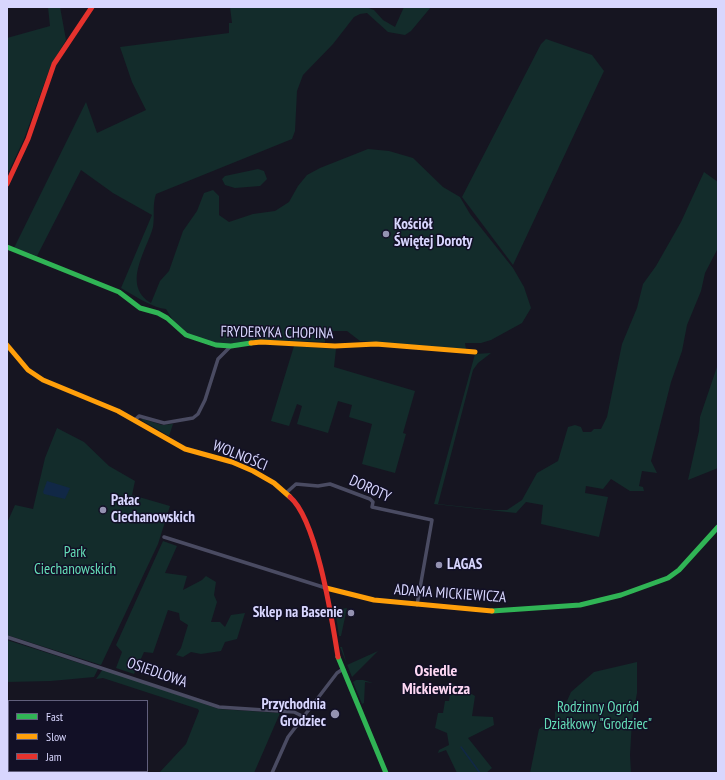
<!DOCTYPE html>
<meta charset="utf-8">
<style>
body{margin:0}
#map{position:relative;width:725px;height:780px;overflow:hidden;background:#161521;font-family:"PT Sans Narrow",sans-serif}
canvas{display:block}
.frame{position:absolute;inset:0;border:8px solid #d8d6fe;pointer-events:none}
.legend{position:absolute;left:8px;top:700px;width:140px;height:72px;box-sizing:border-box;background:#121026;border:1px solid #615f7c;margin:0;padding:5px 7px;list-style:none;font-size:12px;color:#d8d6fe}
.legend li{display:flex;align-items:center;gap:8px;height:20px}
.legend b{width:20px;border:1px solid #615f7c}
</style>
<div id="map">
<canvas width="725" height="780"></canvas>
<div class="frame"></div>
<ul class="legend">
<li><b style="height:5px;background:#30b455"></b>Fast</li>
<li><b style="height:5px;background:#ff9f0a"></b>Slow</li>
<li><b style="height:5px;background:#e5322d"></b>Jam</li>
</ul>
</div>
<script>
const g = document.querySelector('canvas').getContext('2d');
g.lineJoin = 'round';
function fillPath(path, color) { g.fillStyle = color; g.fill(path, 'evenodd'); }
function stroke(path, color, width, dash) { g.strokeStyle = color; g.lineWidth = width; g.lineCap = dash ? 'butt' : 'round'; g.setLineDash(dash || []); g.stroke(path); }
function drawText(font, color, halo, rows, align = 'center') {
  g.font = font + ' "PT Sans Narrow",sans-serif'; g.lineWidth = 3; g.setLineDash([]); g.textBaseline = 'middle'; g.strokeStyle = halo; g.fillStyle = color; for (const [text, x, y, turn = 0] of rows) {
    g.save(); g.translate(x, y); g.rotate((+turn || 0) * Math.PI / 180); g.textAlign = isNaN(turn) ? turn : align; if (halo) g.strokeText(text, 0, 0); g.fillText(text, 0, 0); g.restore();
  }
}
const green = new Path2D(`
 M 48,7 L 60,7 L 66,40 L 51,65 L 24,139 L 9,171 L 7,170 L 7,38 L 50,26 Z
 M 230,7 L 366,7 L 374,10 L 383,20 L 395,27 L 404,7 L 431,7 L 411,31 L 405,35 L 388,32 L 367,13 L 360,14 L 354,17 L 333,44 L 303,75 L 297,91 L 295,131 L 292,139 L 156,194 C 152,206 155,215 153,227 C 147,250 121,285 151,303 L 160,281 L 169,271 L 183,231 L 197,211 L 204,193 L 213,190 L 219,196 L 219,215 L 229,222 L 253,214 L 275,211 L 289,202 L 298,186 L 307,175 L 320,168 L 368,149 L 389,151 L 413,158 L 443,187 L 460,197 L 470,214 L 513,268 L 524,287 L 531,308 L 522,323 L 491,340 L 481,343 L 465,343 L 466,349 L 360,341 L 347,331 L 325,331 L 325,342 L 268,340 L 224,344 L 195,339 L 176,325 L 166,309 C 153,308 135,296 121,288 L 152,215 L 113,193 L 81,170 L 37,256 L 14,248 L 86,102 L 97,133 L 146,110 L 132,82 L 120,47 L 229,33 L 229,23 L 232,23 Z
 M 546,39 L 592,55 L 604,71 L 513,265 L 462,197 L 541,44 Z
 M 258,169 L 264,171 L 267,179 L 260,186 L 235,188 L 225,185 L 222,179 L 225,176 Z
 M 704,172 L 718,182 L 718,248 L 705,273 L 701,291 L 687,325 L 682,351 L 671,382 L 651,461 L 657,473 L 642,471 L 639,486 L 643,487 L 644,491 L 630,491 L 611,479 L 603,489 L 586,486 L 585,493 L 608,497 L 599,537 L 541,524 L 543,505 L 526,502 L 516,513 L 434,504 L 475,354 L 491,353 L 478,363 L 473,370 L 438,504 L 494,510 L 507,510 L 522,500 L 537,473 L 558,461 L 568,427 L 575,425 L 581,427 L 583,432 L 591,432 L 594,429 L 601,429 L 607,417 L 622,344 L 637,308 L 643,284 L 656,266 L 681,222 Z
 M 294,346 L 336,349 L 334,367 L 415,391 L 403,433 L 406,434 L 395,473 L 362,464 L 372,424 L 349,417 L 352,405 L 338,401 L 328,433 L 297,424 L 302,406 L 297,404 L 289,426 L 271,421 Z
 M 718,364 L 718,468 L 688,480 L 699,431 L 700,417 Z
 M 143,419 L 162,425 L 173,424 L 169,436 L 141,420 Z
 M 57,428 L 84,442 L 109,466 L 135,481 L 132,495 L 170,506 L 158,544 L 101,665 L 7,635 L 7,523 L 15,505 L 33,509 L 45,458 Z
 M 163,541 L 177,546 L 165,573 L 187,576 L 183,590 L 202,580 L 206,576 L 216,582 L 214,595 L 217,602 L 211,622 L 220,622 L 225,627 L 231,615 L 245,613 L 237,639 L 225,642 L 221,651 L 201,654 L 191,652 L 183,657 L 176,655 L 181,648 L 188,625 L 180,620 L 179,613 L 168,610 L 153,653 L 144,652 L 134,674 L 116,668 L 122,652 L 116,645 Z
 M 347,608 L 341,636 L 339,636 L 335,610 Z
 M 7,640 L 98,669 L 94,677 L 51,681 L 7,682 Z
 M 340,647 L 342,647 L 347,665 L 378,651 L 352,677 Z
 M 637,662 L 637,693 L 632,720 L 630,755 L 631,773 L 530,773 L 539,729 L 555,719 L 555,712 L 567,701 L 571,692 L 594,672 Z
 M 103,669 L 219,709 L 280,713 L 254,773 L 159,773 L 186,744 L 199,711 L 198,709 L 103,678 L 96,679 Z
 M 356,680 L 363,680 L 373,683 L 365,682 L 364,703 L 362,704 L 353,682 Z
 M 452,683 L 475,696 L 472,716 L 493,717 L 494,725 L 468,738 L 492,768 L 486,773 L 457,773 L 446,750 L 438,753 L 439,750 L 449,745 L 447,733 L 435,728 L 438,713 L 443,713 L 445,701 L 449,701 Z`);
const water = new Path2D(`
 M 47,481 L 70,488 L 65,499 L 44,494 L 43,492 Z`);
const stream = new Path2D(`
 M 461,747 L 480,773`);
const street = new Path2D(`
 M 135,420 L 139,416 L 164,423 L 193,418 L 198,414 L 205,400 L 218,359 L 231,346
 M 286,493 L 296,484 L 318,486 L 330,484 L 370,499 L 373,502 L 372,507 L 432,520 L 417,605
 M 164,537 L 326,588
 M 7,637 L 219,707 L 294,712 L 302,716
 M 272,773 L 288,737 L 337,673 L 343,669`);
const fast = new Path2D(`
 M 7,247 L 119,292 L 140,308 L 158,313 L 167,318 L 186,335 L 216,345 L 231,346 L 251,343
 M 492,611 L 580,605 L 621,595 L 668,578 L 679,570 L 718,527
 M 338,657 L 386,773`);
const slow = new Path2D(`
 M 251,343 L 261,342 L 335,346 L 376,344 L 475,352
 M 7,345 L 28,370 L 43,380 L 118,411 L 185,449 L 232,462 L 253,471 L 274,483 L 290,497
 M 326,588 L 374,600 L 492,611`);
const jam = new Path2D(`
 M 7,184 L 28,139 L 54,64 L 92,7
 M 290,497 C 317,520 332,620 338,657`);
const markers = [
 [386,234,4,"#9492b1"],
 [103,510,4,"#9492b1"],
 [439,565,4,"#9492b1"],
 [351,613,4,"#9492b1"],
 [335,714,5,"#9492b1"]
];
const poiNames = [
 ["Kościół",394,225],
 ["Świętej Doroty",394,242],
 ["Pałac",111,501],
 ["Ciechanowskich",111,518],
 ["LAGAS",447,565],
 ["Sklep na Basenie",343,613,"right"],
 ["Przychodnia",326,705,"right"],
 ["Grodziec",326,722,"right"]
];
const streetNames = [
 ["FRYDERYKA CHOPINA",277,333,1],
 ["WOLNOŚCI",240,456,22],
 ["DOROTY",370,489,25],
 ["ADAMA MICKIEWICZA",450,594,4],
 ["OSIEDLOWA",157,673,19]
];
const parkNames = [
 ["Park",75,553],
 ["Ciechanowskich",75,570],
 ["Rodzinny Ogród",598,708],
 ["Działkowy \"Grodziec\"",598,725]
];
const neighbourhoodNames = [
 ["Osiedle",436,671],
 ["Mickiewicza",436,689]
];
fillPath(green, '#132c2b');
fillPath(water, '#112846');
stroke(stream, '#112846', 1.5);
stroke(street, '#4a4b62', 3.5);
stroke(fast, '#30b455', 5);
stroke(slow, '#ff9f0a', 5);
stroke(jam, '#e5322d', 5);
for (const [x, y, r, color] of markers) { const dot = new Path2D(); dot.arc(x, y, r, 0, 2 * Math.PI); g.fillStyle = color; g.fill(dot); stroke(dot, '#121026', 1.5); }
drawText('bold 15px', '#d8d6fe', '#121026', poiNames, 'left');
drawText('15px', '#d8d6fe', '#121026', streetNames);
drawText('15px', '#64ddb7', '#121026', parkNames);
drawText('bold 16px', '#fed8f3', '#121026', neighbourhoodNames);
</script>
